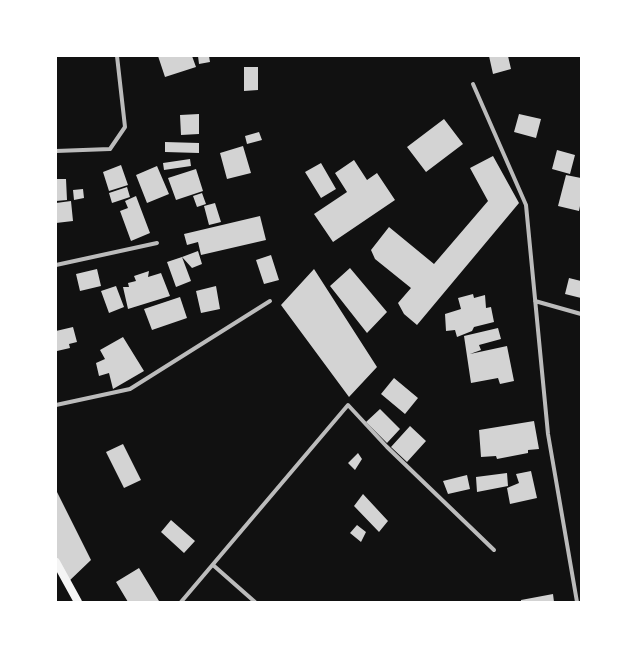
<!DOCTYPE html>
<style>
body{margin:0}
#map{position:relative;width:637px;height:658px;overflow:hidden;background:#111;font-family:"Asap Condensed",sans-serif}
canvas{display:block}
.frame{position:absolute;inset:0;border:57px solid #fff;pointer-events:none}
</style>
<div id="map">
<canvas width="637" height="658"></canvas>
<div class="frame"></div>
</div>
<script>
const g = document.querySelector('canvas').getContext('2d');
g.lineJoin = 'round';
function fillPath(path, color) { g.fillStyle = color; g.fill(path, 'evenodd'); }
function stroke(path, color, width, dash) { g.strokeStyle = color; g.lineWidth = width; g.lineCap = dash ? 'butt' : 'round'; g.setLineDash(dash || []); g.stroke(path); }
const building = new Path2D(`
 M 158,56 L 192,56 L 196,67 L 165,77 Z
 M 198,56 L 209,56 L 210,62 L 199,64 Z
 M 489,56 L 508,56 L 511,69 L 493,74 Z
 M 244,67 L 258,67 L 258,90 L 244,91 Z
 M 199,114 L 199,134 L 181,135 L 180,115 Z
 M 519,114 L 541,119 L 536,138 L 514,132 Z
 M 444,119 L 463,144 L 426,172 L 407,147 Z
 M 259,132 L 262,140 L 247,144 L 245,136 Z
 M 165,142 L 199,143 L 199,153 L 165,152 Z
 M 243,146 L 251,173 L 227,179 L 220,153 Z
 M 557,150 L 575,155 L 570,174 L 552,169 Z
 M 493,156 L 519,203 L 417,325 L 404,314 L 398,303 L 411,288 L 375,259 L 371,250 L 389,227 L 434,264 L 488,201 L 470,168 Z
 M 190,159 L 191,166 L 164,170 L 163,163 Z
 M 354,160 L 367,180 L 377,173 L 395,200 L 333,242 L 314,214 L 347,192 L 335,173 Z
 M 321,163 L 336,189 L 321,198 L 305,172 Z
 M 121,165 L 128,185 L 109,191 L 103,172 Z
 M 157,166 L 169,194 L 147,203 L 136,175 Z
 M 196,169 L 203,191 L 176,200 L 168,178 Z
 M 566,175 L 581,178 L 581,201 L 579,211 L 558,206 Z
 M 56,179 L 66,179 L 67,200 L 56,201 Z
 M 127,187 L 130,197 L 112,203 L 109,193 Z
 M 83,189 L 84,198 L 74,200 L 73,190 Z
 M 202,193 L 206,204 L 197,207 L 193,196 Z
 M 136,196 L 150,233 L 131,241 L 120,211 L 128,208 L 125,201 Z
 M 71,201 L 73,221 L 56,223 L 56,203 Z
 M 215,203 L 221,222 L 209,225 L 204,206 Z
 M 260,216 L 266,240 L 201,255 L 198,242 L 187,245 L 184,234 Z
 M 198,251 L 202,264 L 192,268 L 182,257 Z
 M 271,255 L 279,280 L 264,284 L 256,260 Z
 M 182,257 L 191,281 L 176,287 L 167,262 Z
 M 350,268 L 387,312 L 367,333 L 330,286 Z
 M 97,269 L 101,286 L 80,291 L 76,274 Z
 M 314,269 L 377,367 L 349,397 L 281,305 Z
 M 149,271 L 148,277 L 161,273 L 170,296 L 128,309 L 123,287 L 129,287 L 128,283 L 136,281 L 134,276 Z
 M 569,278 L 581,281 L 581,298 L 565,294 Z
 M 116,286 L 124,307 L 109,313 L 101,291 Z
 M 216,286 L 220,309 L 201,313 L 196,291 Z
 M 473,294 L 474,298 L 485,295 L 486,308 L 491,307 L 494,322 L 474,327 L 472,331 L 457,337 L 455,330 L 446,331 L 445,314 L 461,309 L 458,298 Z
 M 180,297 L 187,318 L 152,330 L 144,309 Z
 M 73,327 L 77,342 L 69,344 L 70,348 L 57,351 L 56,331 Z
 M 498,328 L 501,339 L 479,345 L 481,350 L 470,354 L 507,346 L 514,381 L 500,384 L 498,378 L 471,383 L 464,336 Z
 M 123,337 L 144,371 L 113,389 L 109,373 L 99,376 L 96,363 L 105,359 L 100,350 Z
 M 394,378 L 418,398 L 405,414 L 381,394 Z
 M 380,409 L 400,429 L 387,443 L 366,422 Z
 M 534,421 L 539,449 L 528,450 L 528,453 L 497,459 L 496,456 L 481,457 L 479,430 Z
 M 410,426 L 426,441 L 407,462 L 391,447 Z
 M 123,444 L 141,480 L 124,488 L 106,452 Z
 M 358,453 L 362,459 L 355,470 L 348,463 Z
 M 531,471 L 537,498 L 510,504 L 507,488 L 519,483 L 516,474 Z
 M 507,473 L 508,486 L 477,492 L 476,477 Z
 M 467,475 L 470,489 L 448,494 L 443,481 Z
 M 56,490 L 91,560 L 67,583 L 56,560 Z
 M 363,494 L 388,521 L 379,532 L 354,506 Z
 M 171,520 L 195,541 L 184,553 L 161,532 Z
 M 357,525 L 366,532 L 361,542 L 350,533 Z
 M 139,568 L 159,601 L 157,602 L 128,602 L 116,582 Z
 M 553,594 L 554,602 L 521,602 L 521,600 Z`);
const minor = new Path2D(`
 M 473,84 L 526,205 L 548,434 L 577,602
 M 56,151 L 110,149 L 125,127 L 117,56
 M 56,265 L 157,243
 M 535,301 L 581,314
 M 56,405 L 130,389 L 270,301
 M 213,565 L 255,602
 M 181,602 L 348,405 L 387,447 L 494,550`);
const secondary = new Path2D(`
 M 56,562 L 78,602`);
fillPath(building, '#d3d3d3');
stroke(minor, '#bcbcbc', 4);
stroke(secondary, '#f5f5f5', 8);
</script>
